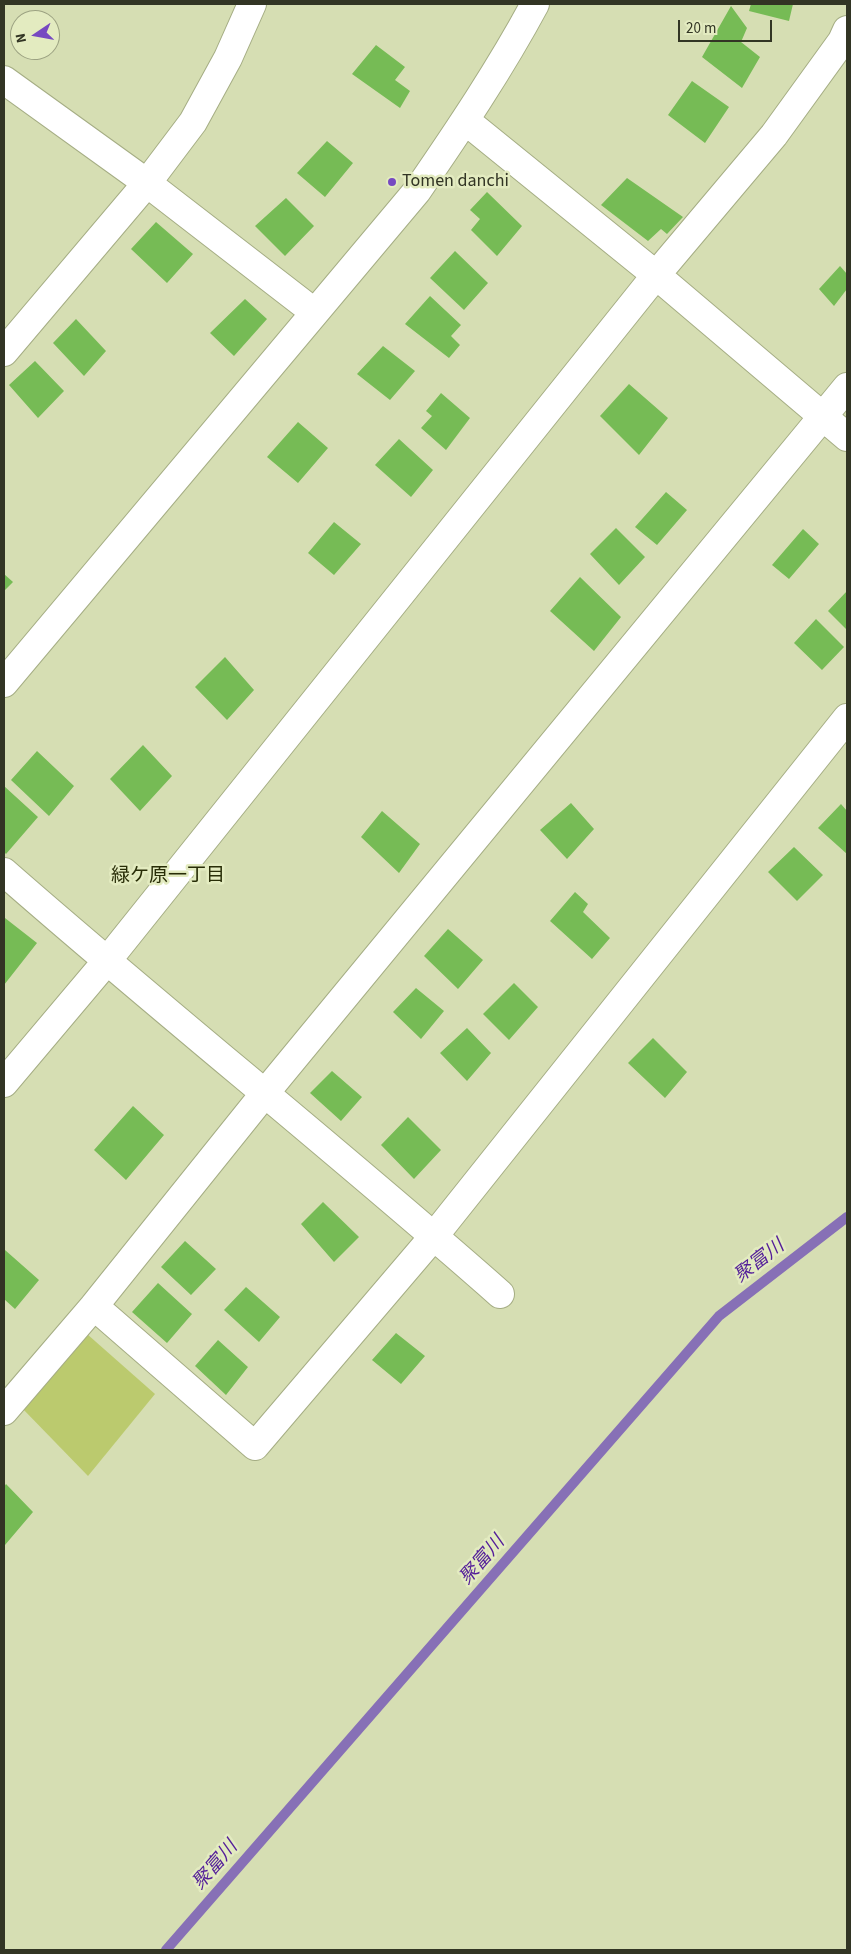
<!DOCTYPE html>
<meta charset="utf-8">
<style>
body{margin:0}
#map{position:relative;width:851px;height:1954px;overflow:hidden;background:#d6deb3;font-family:"Source Sans 3",sans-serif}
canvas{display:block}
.frame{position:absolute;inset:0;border:5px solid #323524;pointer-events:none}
.north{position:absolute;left:10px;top:10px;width:50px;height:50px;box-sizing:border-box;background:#e3ebc0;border:1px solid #9ca282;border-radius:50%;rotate:258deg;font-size:14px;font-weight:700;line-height:20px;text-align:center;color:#323524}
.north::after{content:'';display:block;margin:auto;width:18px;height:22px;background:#7649c1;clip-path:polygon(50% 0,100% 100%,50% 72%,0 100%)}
.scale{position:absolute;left:678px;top:20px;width:94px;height:22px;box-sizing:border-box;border:2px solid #323524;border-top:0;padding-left:6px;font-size:15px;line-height:18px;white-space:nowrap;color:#323524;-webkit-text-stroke:4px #e3ebc0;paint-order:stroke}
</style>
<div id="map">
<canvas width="851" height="1954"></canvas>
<div class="frame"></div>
<div class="north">N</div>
<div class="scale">20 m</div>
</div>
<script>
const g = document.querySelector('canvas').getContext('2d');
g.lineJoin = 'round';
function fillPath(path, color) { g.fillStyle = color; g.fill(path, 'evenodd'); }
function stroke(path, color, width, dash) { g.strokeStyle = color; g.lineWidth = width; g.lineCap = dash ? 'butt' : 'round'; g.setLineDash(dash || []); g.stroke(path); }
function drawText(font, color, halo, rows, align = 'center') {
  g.font = font + ' "Source Sans 3","Noto Sans JP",sans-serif'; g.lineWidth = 5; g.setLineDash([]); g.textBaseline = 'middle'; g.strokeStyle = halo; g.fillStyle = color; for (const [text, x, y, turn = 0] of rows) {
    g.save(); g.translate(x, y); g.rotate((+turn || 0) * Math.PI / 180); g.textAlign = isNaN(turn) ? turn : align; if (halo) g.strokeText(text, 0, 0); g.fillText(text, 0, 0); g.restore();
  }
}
const green = new Path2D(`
 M 87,1334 L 155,1394 L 88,1476 L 21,1407 Z`);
const stream = new Path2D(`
 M 166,1950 L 719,1316 L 847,1217`);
const building = new Path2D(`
 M 751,4 L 793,4 L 789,21 L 749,11 Z
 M 731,6 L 747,28 L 741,42 L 760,57 L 742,88 L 702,57 Z
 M 376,45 L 405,67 L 395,80 L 410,91 L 400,108 L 352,74 Z
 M 692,81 L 729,107 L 705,143 L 668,115 Z
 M 327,141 L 353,163 L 325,197 L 297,173 Z
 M 627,178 L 683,217 L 667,234 L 661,229 L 648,241 L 601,205 Z
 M 487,192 L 522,226 L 497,256 L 471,230 L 480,219 L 470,210 Z
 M 286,198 L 314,226 L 285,256 L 255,226 Z
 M 156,222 L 193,254 L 167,283 L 131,249 Z
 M 455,251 L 488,283 L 464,310 L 430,278 Z
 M 840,266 L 847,274 L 847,289 L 834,306 L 819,289 Z
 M 430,296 L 461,325 L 451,336 L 460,345 L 449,358 L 405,324 Z
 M 245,299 L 267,319 L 234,356 L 210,333 Z
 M 76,319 L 106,351 L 84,376 L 53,343 Z
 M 383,346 L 415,371 L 390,400 L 357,374 Z
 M 35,361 L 64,391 L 38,418 L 9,385 Z
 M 629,384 L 668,418 L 639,455 L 600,416 Z
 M 441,393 L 470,418 L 446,450 L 421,428 L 432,416 L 426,411 Z
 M 298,422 L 328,448 L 298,483 L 267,457 Z
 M 399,439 L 433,470 L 411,497 L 375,465 Z
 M 666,492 L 687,510 L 657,545 L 635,527 Z
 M 334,522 L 361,544 L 334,575 L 308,553 Z
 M 616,528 L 645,557 L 619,585 L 590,554 Z
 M 803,529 L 819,544 L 789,579 L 772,565 Z
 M 4,574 L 13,582 L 4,591 Z
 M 580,577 L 621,617 L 594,651 L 550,611 Z
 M 847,591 L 847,630 L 828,611 Z
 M 816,619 L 844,647 L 822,670 L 794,643 Z
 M 225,657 L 254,690 L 227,720 L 195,687 Z
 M 143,745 L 172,776 L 140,811 L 110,779 Z
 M 37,751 L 74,786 L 49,816 L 11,780 Z
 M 4,786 L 38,817 L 6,854 L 4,852 Z
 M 571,803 L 594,829 L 567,859 L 540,830 Z
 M 841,804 L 847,811 L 847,854 L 818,828 Z
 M 382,811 L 420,844 L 399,873 L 361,837 Z
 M 794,847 L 823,875 L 797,901 L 768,872 Z
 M 575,892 L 588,904 L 583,912 L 610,938 L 592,959 L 550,921 Z
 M 5,918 L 37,943 L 4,985 L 4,920 Z
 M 448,929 L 483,960 L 458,989 L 424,956 Z
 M 514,983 L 538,1007 L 509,1040 L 483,1014 Z
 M 416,988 L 444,1011 L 421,1039 L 393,1012 Z
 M 467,1028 L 491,1053 L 467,1081 L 440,1053 Z
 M 653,1038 L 687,1072 L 665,1098 L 628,1063 Z
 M 332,1071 L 362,1097 L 341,1121 L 310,1093 Z
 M 133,1106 L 164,1135 L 126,1180 L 94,1150 Z
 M 408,1117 L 441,1150 L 414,1179 L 381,1145 Z
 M 323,1202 L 359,1237 L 334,1262 L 301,1224 Z
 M 185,1241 L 216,1269 L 191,1295 L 161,1267 Z
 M 5,1250 L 39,1280 L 15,1309 L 4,1299 Z
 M 158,1283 L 192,1314 L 167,1343 L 132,1312 Z
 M 246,1287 L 280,1317 L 259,1342 L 224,1310 Z
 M 396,1333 L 425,1356 L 401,1384 L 372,1360 Z
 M 218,1340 L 248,1367 L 226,1395 L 195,1366 Z
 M 6,1484 L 33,1512 L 5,1545 L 4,1487 Z`);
const minor = new Path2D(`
 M 4,80 L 147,183 L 314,312
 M 466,121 L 656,275 L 847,437
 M 4,352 L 147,183 L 193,122 L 228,58 L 252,4
 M 4,683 L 417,191 C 459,130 500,69 535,4
 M 4,872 C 167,1015 337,1150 500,1294
 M 4,1083 L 106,962 L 656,275 L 774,135 L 842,41 L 847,30
 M 94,1306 L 255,1446 L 434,1236 L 847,718
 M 4,1411 L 94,1306 L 265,1093 L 847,387`);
const markers = [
 [392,182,5,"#7649c1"]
];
const poiNames = [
 ["Tomen danchi",402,182]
];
const neighbourhoodNames = [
 ["緑ケ原一丁目",168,877]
];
const waterNames = [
 ["聚富川",760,1262,-38],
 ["聚富川",483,1561,-49],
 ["聚富川",216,1866,-49]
];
fillPath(green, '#bbca6e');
stroke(stream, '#8770b6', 10);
fillPath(building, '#76bb55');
stroke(minor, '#a5ad84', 30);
stroke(minor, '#fff', 28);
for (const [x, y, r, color] of markers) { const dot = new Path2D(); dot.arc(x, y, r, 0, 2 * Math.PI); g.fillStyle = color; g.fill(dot); stroke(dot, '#e3ebc0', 2); }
drawText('18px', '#323524', '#e3ebc0', poiNames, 'left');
drawText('19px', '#282d07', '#e3ebc0', neighbourhoodNames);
drawText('italic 19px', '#531d99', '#e3ebc0', waterNames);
</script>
